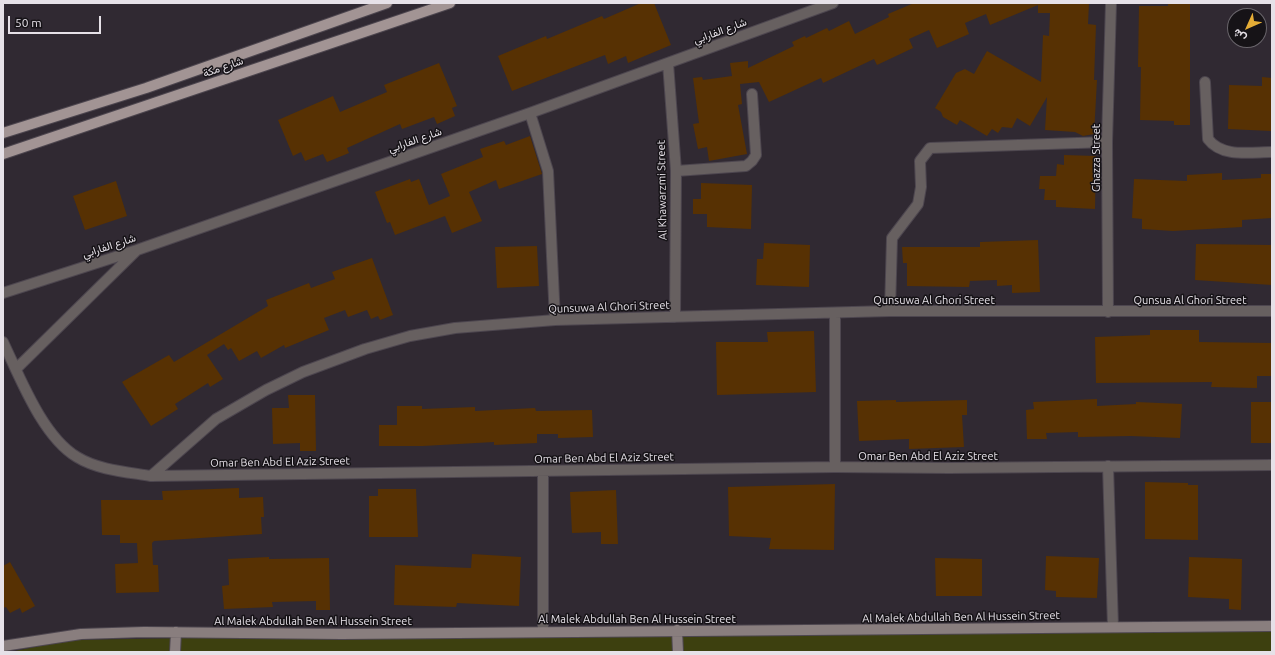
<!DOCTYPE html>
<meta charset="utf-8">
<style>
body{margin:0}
#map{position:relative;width:1275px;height:655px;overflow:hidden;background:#302932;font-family:Ubuntu,Vazirmatn,sans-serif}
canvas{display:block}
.frame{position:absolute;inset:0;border:4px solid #e6e1e8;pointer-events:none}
.north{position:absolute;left:1227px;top:8px;width:40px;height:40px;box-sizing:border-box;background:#161317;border:1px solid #69656b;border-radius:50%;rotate:225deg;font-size:11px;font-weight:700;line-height:16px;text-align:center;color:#e6e1e8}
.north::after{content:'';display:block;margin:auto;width:14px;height:18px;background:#e5ad36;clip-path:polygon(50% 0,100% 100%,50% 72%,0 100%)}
.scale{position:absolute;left:8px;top:16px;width:93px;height:18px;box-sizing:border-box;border:2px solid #e6e1e8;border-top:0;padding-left:5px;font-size:12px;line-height:14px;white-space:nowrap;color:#e6e1e8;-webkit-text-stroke:3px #161317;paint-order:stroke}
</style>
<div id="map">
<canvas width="1275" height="655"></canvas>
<div class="frame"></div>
<div class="north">ش</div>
<div class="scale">50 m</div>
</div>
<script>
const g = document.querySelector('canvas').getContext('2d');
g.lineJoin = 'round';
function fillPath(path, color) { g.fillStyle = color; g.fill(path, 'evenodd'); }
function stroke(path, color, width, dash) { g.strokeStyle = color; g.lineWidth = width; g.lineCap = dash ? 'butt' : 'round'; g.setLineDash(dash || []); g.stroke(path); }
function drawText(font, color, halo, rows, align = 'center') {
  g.font = font + ' Ubuntu,Vazirmatn,sans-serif'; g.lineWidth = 3; g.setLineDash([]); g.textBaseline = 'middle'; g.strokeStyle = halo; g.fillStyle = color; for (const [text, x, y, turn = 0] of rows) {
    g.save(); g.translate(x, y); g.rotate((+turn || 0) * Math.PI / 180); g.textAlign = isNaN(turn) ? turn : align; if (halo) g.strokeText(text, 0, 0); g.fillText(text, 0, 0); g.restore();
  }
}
const green = new Path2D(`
 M 1113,627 L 1272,631 L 1272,652 L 10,652 L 70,640 L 191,638 L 199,632 L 542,637 L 1112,631 Z`);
const building = new Path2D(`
 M 641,3 L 654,3 L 671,45 L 628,63 L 626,56 L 608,64 L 605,55 L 512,91 L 498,56 L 546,36 L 547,39 L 602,16 L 604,19 Z
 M 914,3 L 1089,3 L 1088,24 L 1096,25 L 1094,80 L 1097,80 L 1094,134 L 1083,136 L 1075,132 L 1045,130 L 1047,97 L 1030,126 L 1017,118 L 1012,128 L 1002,127 L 998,133 L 992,129 L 987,136 L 960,120 L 957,125 L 943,117 L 941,112 L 935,108 L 956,73 L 965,69 L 974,74 L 987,51 L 1041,82 L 1043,35 L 1049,36 L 1050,13 L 1038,13 L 1038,5 L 990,25 L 986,14 L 965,23 L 969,34 L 937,48 L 929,30 L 909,39 L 913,48 L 877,65 L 874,59 L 823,83 L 821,78 L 769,102 L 759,82 L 740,84 L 742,104 L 738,105 L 747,154 L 709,161 L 707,147 L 698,149 L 693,124 L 699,123 L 693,78 L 702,77 L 703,80 L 732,76 L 730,63 L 748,61 L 748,68 L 794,46 L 792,42 L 805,36 L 806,38 L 827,28 L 829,31 L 849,21 L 855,34 L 889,17 L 888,14 Z
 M 1168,3 L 1190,3 L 1190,125 L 1174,125 L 1174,121 L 1140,120 L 1141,67 L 1138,67 L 1139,6 L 1168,6 Z
 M 439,63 L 457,106 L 452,108 L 455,116 L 437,124 L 434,117 L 402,129 L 400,124 L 347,148 L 349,153 L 327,162 L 323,154 L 305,161 L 301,152 L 293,156 L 278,120 L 333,96 L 340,112 L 387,92 L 384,85 Z
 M 1262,77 L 1272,78 L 1271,131 L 1228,129 L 1229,85 L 1262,86 Z
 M 530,136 L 542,174 L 499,189 L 496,180 L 469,192 L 482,221 L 452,233 L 445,216 L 395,235 L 390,222 L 387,223 L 375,192 L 410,179 L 411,182 L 419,179 L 429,205 L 450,196 L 441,174 L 483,157 L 480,149 L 504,141 L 506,145 Z
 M 1064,155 L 1096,156 L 1095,209 L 1056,207 L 1056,200 L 1044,200 L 1045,189 L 1039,189 L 1040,176 L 1056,176 L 1057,164 L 1064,165 Z
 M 1222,173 L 1222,180 L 1261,178 L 1261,174 L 1272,174 L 1272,218 L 1242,220 L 1242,227 L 1173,231 L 1142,229 L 1142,219 L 1132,218 L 1134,179 L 1187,181 L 1187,175 Z
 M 116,181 L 127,216 L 85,230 L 73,196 Z
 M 701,183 L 752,185 L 751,229 L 707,227 L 707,214 L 693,214 L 693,199 L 701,199 Z
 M 1038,240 L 1040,292 L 1012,293 L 1012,285 L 997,286 L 997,280 L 970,281 L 969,287 L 907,286 L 907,263 L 903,263 L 902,247 L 980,247 L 980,242 Z
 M 764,243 L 810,245 L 809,287 L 756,285 L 757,259 L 763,259 Z
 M 1196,244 L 1272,245 L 1272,285 L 1195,280 Z
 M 537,246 L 539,286 L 497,288 L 495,247 Z
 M 372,258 L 393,315 L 380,320 L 378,316 L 371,319 L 367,310 L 348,317 L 345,310 L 324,318 L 329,330 L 285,348 L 284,345 L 261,358 L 257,351 L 239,361 L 231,348 L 228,350 L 224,344 L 207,355 L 223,379 L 210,387 L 208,383 L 175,404 L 178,409 L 151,426 L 122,382 L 169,355 L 174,362 L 268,306 L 266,300 L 309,283 L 311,288 L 335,279 L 332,272 Z
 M 1150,330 L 1199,330 L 1199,342 L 1272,343 L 1272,376 L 1257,376 L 1257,388 L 1211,387 L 1212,382 L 1096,383 L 1095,337 L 1150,335 Z
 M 814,331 L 816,392 L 717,395 L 716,342 L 768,342 L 767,332 Z
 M 288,395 L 315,395 L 316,451 L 300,451 L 300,443 L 273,444 L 272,408 L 289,408 Z
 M 1097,399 L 1097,406 L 1136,404 L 1136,402 L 1182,404 L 1180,438 L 1131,436 L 1078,437 L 1078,432 L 1046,433 L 1047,439 L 1027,439 L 1026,410 L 1034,409 L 1033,402 Z
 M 896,400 L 896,402 L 967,400 L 967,415 L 962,415 L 964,447 L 909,449 L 909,439 L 859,441 L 857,401 Z
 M 1251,402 L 1272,402 L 1272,443 L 1251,443 Z
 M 397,406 L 422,406 L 422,409 L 475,407 L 475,411 L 535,408 L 536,411 L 592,410 L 593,437 L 558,438 L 558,434 L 537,434 L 537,443 L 494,445 L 494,442 L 423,446 L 379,446 L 379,425 L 397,425 Z
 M 1145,482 L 1188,483 L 1188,485 L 1198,485 L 1198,540 L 1145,539 Z
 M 835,484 L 834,550 L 769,549 L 771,538 L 729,536 L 728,487 Z
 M 239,488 L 239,498 L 263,497 L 264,517 L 261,517 L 262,534 L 154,541 L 152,543 L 153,565 L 158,565 L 159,592 L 116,593 L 115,564 L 138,563 L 137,543 L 120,543 L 120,535 L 102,535 L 101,500 L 163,500 L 162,491 Z
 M 378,489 L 416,489 L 418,537 L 369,537 L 369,496 L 378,496 Z
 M 616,490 L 618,544 L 601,544 L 601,532 L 572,533 L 570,492 Z
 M 472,554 L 521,557 L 519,606 L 457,603 L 456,607 L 394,605 L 395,565 L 471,568 Z
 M 1046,556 L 1099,558 L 1097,598 L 1056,597 L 1056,591 L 1045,590 Z
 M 269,557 L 269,559 L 329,558 L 330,610 L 316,610 L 316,601 L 272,602 L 273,607 L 224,609 L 222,586 L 229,585 L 228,559 Z
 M 1189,557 L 1242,559 L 1241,610 L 1229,609 L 1229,599 L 1188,597 Z
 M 935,558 L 982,559 L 982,596 L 936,596 Z
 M 10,562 L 35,606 L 22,613 L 20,608 L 10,613 L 6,607 L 3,608 L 3,566 Z`);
const minor = new Path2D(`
 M 668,63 L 676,171 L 675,317
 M 1205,82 L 1208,139 C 1222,158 1251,152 1272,152
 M 530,113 L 548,171 L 555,320
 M 676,171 L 746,166 L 752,161 L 756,155 L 752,94
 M 3,293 L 137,250 L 530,113 L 833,3
 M 890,311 L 892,238 L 918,204 L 921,187 L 920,161 L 930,148 L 1107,142
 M 1108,312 L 1107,142 L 1111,3
 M 3,342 C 20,377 42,436 77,457 C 98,470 127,472 151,476 L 835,467 L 949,468 L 1272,465
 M 16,369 L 136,251
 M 1108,466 L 1113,627
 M 835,467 L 835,314
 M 151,476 L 216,419 L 266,390 L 303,372 L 365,349 L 410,336 L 455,328 L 555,320 L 890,311 L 1272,311
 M 543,632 L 543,471`);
const secondary = new Path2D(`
 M 677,630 L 678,652
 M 3,646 L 81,634 L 144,632 L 342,634 L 1272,626
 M 175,652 L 176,632`);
const primary = new Path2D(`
 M 3,133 L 146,88 L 387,3
 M 3,154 L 450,3`);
const streetNames = [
 ["شارع الفارابي",720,31,-20],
 ["شارع مكة",223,67,-19],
 ["شارع الفارابي",415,140,-19],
 ["Ghazza Street",1096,158,-90],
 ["Al Khawarzmi Street",662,190,-91],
 ["شارع الفارابي",109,246,-18],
 ["Qunsuwa Al Ghori Street",934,300],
 ["Qunsua Al Ghori Street",1190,300],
 ["Qunsuwa Al Ghori Street",609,307,-2],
 ["Omar Ben Abd El Aziz Street",928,456],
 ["Omar Ben Abd El Aziz Street",604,458,-1],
 ["Omar Ben Abd El Aziz Street",280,462,-1],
 ["Al Malek Abdullah Ben Al Hussein Street",961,617,-1],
 ["Al Malek Abdullah Ben Al Hussein Street",637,619],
 ["Al Malek Abdullah Ben Al Hussein Street",313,621]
];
fillPath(green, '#3d400f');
fillPath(building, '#573103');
stroke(minor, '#4d464f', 12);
stroke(secondary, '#4d464f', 12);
stroke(primary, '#4d464f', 12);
stroke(minor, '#676060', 10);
stroke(secondary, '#897e7e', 10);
stroke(primary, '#a29494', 10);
drawText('11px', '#e6e1e8', '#161317', streetNames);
</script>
